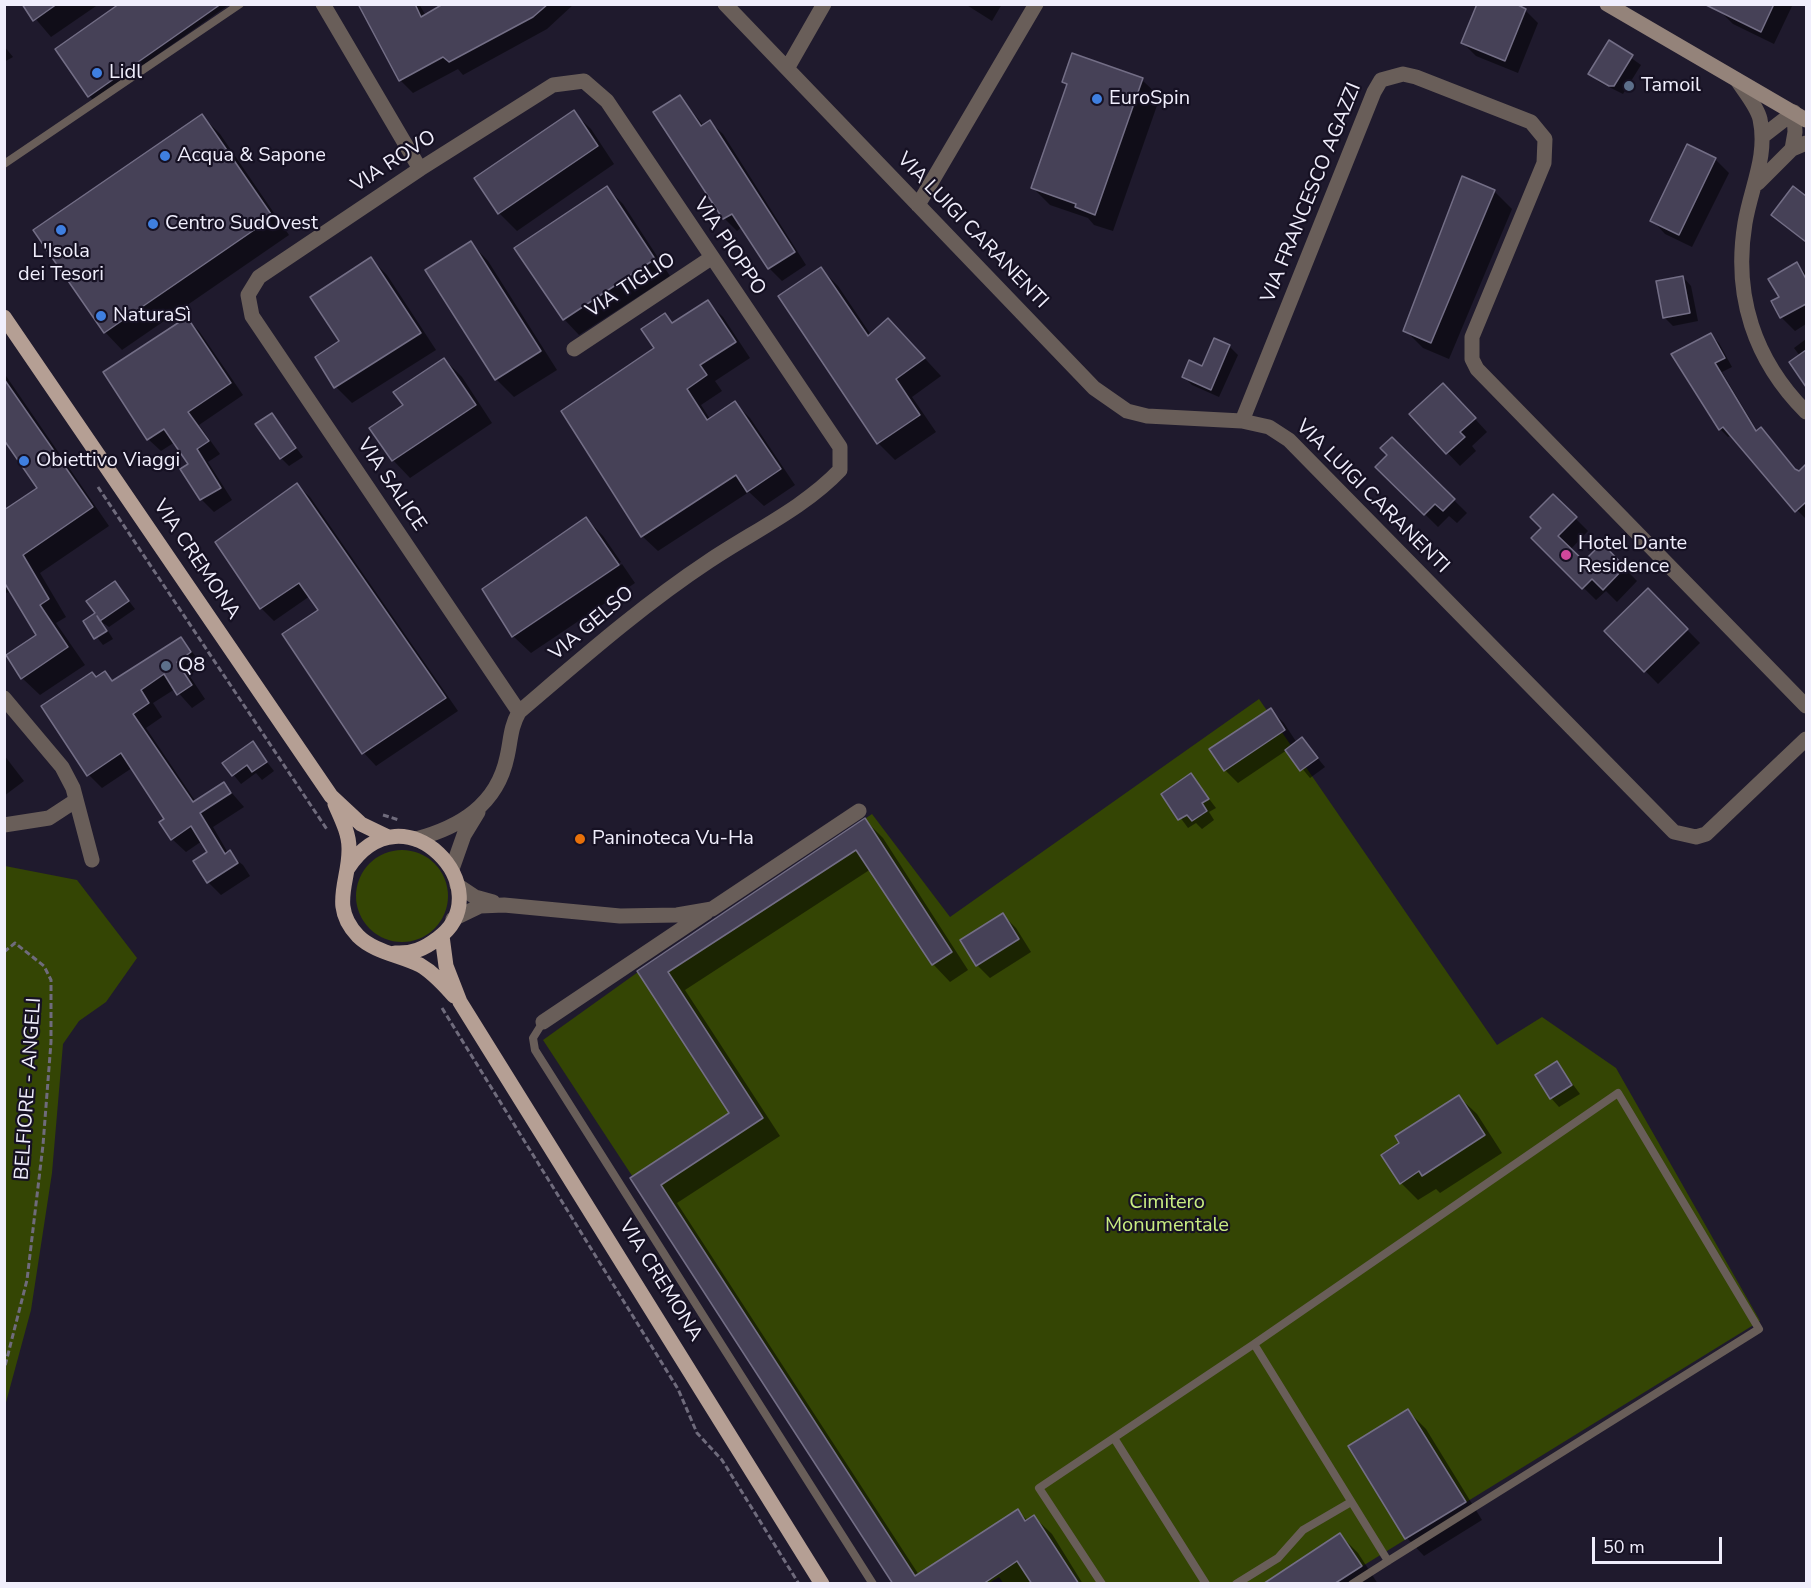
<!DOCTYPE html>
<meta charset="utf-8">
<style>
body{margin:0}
#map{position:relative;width:1811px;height:1588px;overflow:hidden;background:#1f1a2d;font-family:"Nunito Sans",sans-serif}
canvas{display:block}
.frame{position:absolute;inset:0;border:6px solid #f0eefc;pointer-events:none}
.scale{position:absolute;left:1592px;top:1537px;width:130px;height:27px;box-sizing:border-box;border:3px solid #f0eefc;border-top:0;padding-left:8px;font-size:18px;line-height:21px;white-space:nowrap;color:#f0eefc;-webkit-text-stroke:4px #161123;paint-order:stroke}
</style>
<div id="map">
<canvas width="1811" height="1588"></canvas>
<div class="frame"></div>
<div class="scale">50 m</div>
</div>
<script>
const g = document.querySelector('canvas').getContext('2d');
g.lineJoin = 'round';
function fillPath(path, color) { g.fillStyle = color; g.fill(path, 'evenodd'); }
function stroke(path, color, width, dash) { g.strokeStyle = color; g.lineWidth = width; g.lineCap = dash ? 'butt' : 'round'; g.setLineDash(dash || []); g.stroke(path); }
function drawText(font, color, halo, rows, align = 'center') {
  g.font = font + ' "Nunito Sans",sans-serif'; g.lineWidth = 4.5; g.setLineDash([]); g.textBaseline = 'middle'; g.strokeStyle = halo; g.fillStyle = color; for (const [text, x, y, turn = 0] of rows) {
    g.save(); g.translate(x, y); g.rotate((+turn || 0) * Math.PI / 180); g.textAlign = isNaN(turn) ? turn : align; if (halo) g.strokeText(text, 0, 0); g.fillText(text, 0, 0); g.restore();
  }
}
const green = new Path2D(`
 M 1259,699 L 1497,1045 L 1542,1017 L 1616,1068 L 1760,1321 L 1335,1583 L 1004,1584 L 999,1577 L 989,1583 L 899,1583 L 543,1040 L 645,967 L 872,814 L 950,917 Z
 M356 896a46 46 0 1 1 92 0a46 46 0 1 1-92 0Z
 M 5,866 L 77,880 L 137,958 L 106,1002 L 79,1021 L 63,1044 L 52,1173 L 31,1310 L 5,1406 Z`);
const shadow = new Path2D(`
 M 23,4 L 99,4 L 51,37 Z
 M 122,4 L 230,4 L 93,100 L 89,96 Z
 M 360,4 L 419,4 L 426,16 L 446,4 L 574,4 L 547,29 L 463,75 L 458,69 L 413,93 L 400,80 Z
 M 965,4 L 1002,4 L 992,21 Z
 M 1723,4 L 1793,4 L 1774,44 L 1733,24 L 1720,11 Z
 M 1525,10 L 1538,23 L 1518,73 L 1476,56 L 1463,43 Z
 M 1609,42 L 1641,65 L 1623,94 L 1599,82 L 1590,74 Z
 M 4,46 L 13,57 L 4,62 Z
 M 1142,80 L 1160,97 L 1113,231 L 1094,225 L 1088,218 L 1050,205 L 1032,187 L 1068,86 L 1064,82 Z
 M 680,97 L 704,126 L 710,122 L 723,134 L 806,265 L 782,281 L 769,268 L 742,227 L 737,231 L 724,218 Z
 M 573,112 L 591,129 L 614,164 L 517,231 L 499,213 Z
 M 202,116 L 220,134 L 289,235 L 122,350 L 105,332 Z
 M 1688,146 L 1716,160 L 1729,173 L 1692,247 L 1665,234 L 1652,220 Z
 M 607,188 L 623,204 L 670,276 L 579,335 L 564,319 Z
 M 1794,188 L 1806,197 L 1806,243 L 1773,215 Z
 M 1494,191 L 1512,209 L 1449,359 L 1423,348 L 1405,330 Z
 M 471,243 L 488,261 L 557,370 L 514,397 L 496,379 L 427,271 Z
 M 371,259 L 387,275 L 436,350 L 352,403 L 336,387 L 341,342 Z
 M 1797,264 L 1806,274 L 1806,324 L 1795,331 L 1782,318 L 1773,302 L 1780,298 Z
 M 821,269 L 838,286 L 871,335 L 905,337 L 941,376 L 912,397 L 936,432 L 895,460 L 878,443 Z
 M 1683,277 L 1691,286 L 1698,321 L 1673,326 L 1664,317 Z
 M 708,302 L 723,317 L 750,358 L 715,381 L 722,391 L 701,405 L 710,419 L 735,403 L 750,418 L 795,485 L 764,506 L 749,492 L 658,551 L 642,536 L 656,349 L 665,315 L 674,323 Z
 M 187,319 L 199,331 L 243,395 L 199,425 L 220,454 L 208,462 L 232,500 L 214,512 L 202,500 L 183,469 L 190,465 L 175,442 L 161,451 L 148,439 Z
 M 1711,335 L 1719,343 L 1732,367 L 1722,372 L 1758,432 L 1797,472 L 1800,473 L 1806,466 L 1806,519 L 1779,492 L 1732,435 L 1728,437 L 1720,429 Z
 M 1806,339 L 1806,383 L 1802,378 L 1800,356 L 1794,348 Z
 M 1229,346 L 1238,355 L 1219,397 L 1192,385 L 1183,376 L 1203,368 Z
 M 444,359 L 462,377 L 492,423 L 410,478 L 393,460 L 405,406 Z
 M 4,373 L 109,526 L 40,573 L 66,617 L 56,623 L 85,665 L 40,695 L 22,678 L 38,636 L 12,592 L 4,593 L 4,512 L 39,488 L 4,437 Z
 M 1456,398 L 1487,432 L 1472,446 L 1476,451 L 1460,466 L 1411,414 Z
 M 272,415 L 303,457 L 289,466 L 281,458 Z
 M 1392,439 L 1467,513 L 1457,523 L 1449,516 L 1438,527 L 1377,467 L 1389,455 Z
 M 297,485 L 310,497 L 458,711 L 376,766 L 364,753 L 284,635 L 320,611 L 310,596 L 274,621 L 261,608 Z
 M 1553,496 L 1588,531 L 1570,550 L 1584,563 L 1602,545 L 1637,581 L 1617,602 L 1606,591 L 1596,600 L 1533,538 L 1543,528 Z
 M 586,518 L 603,536 L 621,562 L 515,633 L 515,636 L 622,564 L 635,583 L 531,653 L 513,636 Z
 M 115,583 L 135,609 L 109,627 L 103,623 L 113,639 L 103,645 L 85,622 L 97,614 Z
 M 1648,590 L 1700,643 L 1658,684 L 1606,631 Z
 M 181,639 L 204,666 L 189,675 L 205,699 L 192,708 L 175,689 L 153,703 L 162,717 L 146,728 L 196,802 L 224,784 L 244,807 L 213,827 L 228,853 L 243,865 L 250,876 L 221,895 L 208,882 L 209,852 L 202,841 L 186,852 L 172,839 L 166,819 L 132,768 L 102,788 L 89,775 L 96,679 L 105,673 L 114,682 Z
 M 1271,710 L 1284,723 L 1297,743 L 1302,739 L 1325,767 L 1310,778 L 1287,750 L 1238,783 L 1225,770 Z
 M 252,743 L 274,771 L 262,780 L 256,773 L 241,784 L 224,763 Z
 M 4,755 L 24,781 L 4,796 Z
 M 1191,775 L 1216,808 L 1209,812 L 1214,820 L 1202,829 L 1196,823 L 1188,828 L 1163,794 Z
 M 865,820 L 883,838 L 968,970 L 950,982 L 933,964 L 871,869 L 685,990 L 780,1136 L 677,1203 L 919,1575 L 1018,1511 L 1028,1521 L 1034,1517 L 1052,1534 L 1083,1584 L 1034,1584 L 1032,1580 L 1027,1584 L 895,1584 L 632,1178 L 731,1113 L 639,971 Z
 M 1003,915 L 1016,928 L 1031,952 L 990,978 L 977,965 Z
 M 1557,1063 L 1580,1094 L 1559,1107 L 1551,1098 Z
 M 1459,1097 L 1477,1114 L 1502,1153 L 1440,1193 L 1436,1189 L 1418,1200 L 1401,1183 L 1401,1143 Z
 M 1408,1411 L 1426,1429 L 1482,1520 L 1424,1556 L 1407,1538 L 1350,1447 Z
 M 1340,1535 L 1358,1553 L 1378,1584 L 1266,1584 Z`);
const building = new Path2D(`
 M 22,4 L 57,4 L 33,21 Z
 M 119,4 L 221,4 L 88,97 L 55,49 Z
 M 358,4 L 415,4 L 421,17 L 443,4 L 548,4 L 533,17 L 449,62 L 443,57 L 399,81 Z
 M 1477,4 L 1516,4 L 1526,9 L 1505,61 L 1461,43 Z
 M 1704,4 L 1774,4 L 1761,32 Z
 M 1609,40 L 1633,55 L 1614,86 L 1609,86 L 1588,74 Z
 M 1072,53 L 1143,78 L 1095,215 L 1075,207 L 1076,204 L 1031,188 L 1067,84 L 1062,82 Z
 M 680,95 L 701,126 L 710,120 L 795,252 L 768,269 L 732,214 L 723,219 L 653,112 Z
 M 574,110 L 598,146 L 498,214 L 474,178 Z
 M 202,114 L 273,217 L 104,333 L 33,230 Z
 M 1687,144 L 1716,158 L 1679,235 L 1650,221 Z
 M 1462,176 L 1495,190 L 1431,343 L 1403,331 Z
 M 607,186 L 655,259 L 563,320 L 514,248 Z
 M 1793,186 L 1806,196 L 1806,242 L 1771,215 Z
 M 471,241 L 541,351 L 495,380 L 425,270 Z
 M 371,257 L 421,333 L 334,388 L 315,357 L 339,341 L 310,297 Z
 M 1797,262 L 1806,279 L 1806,304 L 1780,318 L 1771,301 L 1779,297 L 1768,279 Z
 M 821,267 L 868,336 L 888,318 L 925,358 L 896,379 L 920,415 L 877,444 L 778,296 Z
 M 1683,276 L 1690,313 L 1663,318 L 1656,281 Z
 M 708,300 L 736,342 L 700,365 L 707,375 L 687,389 L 707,420 L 735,401 L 781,469 L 747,492 L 736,475 L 641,537 L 561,411 L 654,348 L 641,329 L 665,313 L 672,323 Z
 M 187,317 L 231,383 L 188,412 L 209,441 L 197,449 L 221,488 L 200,500 L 180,469 L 188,464 L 164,429 L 147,440 L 103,372 Z
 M 1711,333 L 1725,358 L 1715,363 L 1756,431 L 1761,427 L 1795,469 L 1799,471 L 1806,464 L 1806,502 L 1795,512 L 1723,427 L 1719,430 L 1671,354 Z
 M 1214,338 L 1230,345 L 1211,390 L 1182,377 L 1189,360 L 1202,366 Z
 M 1806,350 L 1806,387 L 1789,362 Z
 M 444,358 L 476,405 L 392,461 L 369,428 L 403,405 L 393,392 Z
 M 4,379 L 93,507 L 23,555 L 49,599 L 40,605 L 68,647 L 21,679 L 6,655 L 36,635 L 4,582 L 4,510 L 37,488 L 4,440 Z
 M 1443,383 L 1476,418 L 1460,432 L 1465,437 L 1446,454 L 1409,414 Z
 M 272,413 L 296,448 L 280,459 L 255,424 Z
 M 1392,437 L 1455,499 L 1443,511 L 1435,504 L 1424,515 L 1375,467 L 1387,455 L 1380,448 Z
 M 297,483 L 446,698 L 362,754 L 282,634 L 318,610 L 299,583 L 260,609 L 215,542 Z
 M 1553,494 L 1577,517 L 1558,536 L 1584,561 L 1602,543 L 1625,567 L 1603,590 L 1592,579 L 1582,589 L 1531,538 L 1541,528 L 1530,517 Z
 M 586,517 L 619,565 L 512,637 L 482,589 Z
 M 115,581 L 129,601 L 100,621 L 97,616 L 107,631 L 94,639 L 83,621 L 95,613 L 86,601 Z
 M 1648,588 L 1688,629 L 1644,672 L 1604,631 Z
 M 181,637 L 191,652 L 177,662 L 192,685 L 177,695 L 164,674 L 141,690 L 149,703 L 133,714 L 193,802 L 224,782 L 231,793 L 200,813 L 225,854 L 230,850 L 238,863 L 207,883 L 193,861 L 207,852 L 191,826 L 171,840 L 159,822 L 164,819 L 121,753 L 87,776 L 41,706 L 92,672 L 96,677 L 105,671 L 112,681 Z
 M 1271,708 L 1285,730 L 1224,771 L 1209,749 Z
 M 1302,737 L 1318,758 L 1300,771 L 1285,750 Z
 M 253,741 L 267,762 L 252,772 L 247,765 L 232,776 L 222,763 Z
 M 1191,773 L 1209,799 L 1202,803 L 1207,811 L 1192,821 L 1187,815 L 1178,820 L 1161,794 Z
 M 865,818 L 952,952 L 932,965 L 856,850 L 668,972 L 763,1118 L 661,1185 L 915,1576 L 1018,1509 L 1025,1521 L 1034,1515 L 1079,1584 L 1032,1584 L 1017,1561 L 983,1584 L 893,1584 L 630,1178 L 729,1113 L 637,971 Z
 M 1003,913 L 1019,939 L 976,966 L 960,940 Z
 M 1557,1061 L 1572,1085 L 1550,1099 L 1535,1075 Z
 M 1459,1095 L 1485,1135 L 1422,1176 L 1419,1171 L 1400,1184 L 1381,1155 L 1399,1143 L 1395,1136 Z
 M 1408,1409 L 1466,1502 L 1405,1539 L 1348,1446 Z
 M 1340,1533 L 1362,1566 L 1334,1584 L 1263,1584 Z`);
const path = new Path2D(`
 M 98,487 L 328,831
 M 383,815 L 399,820
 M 4,952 L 15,943 L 44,966 L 51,980 L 51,1042 L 43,1145 L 27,1280 L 4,1370
 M 442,1008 L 678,1389 L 697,1433 L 722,1460 L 799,1584`);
const lane = new Path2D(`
 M 4,164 L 240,4
 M 543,1022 L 533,1038 L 535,1050 L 873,1584
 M 1114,1438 L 1206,1584
 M 1102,1584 L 1039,1488 L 1254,1344
 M 1236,1584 L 1278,1558 L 1303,1530 L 1351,1502
 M 1352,1584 L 1388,1561 L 1759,1329 L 1618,1093 L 1254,1344 L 1388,1561`);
const street = new Path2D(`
 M 323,4 L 420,169
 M 725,4 L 1094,388 L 1127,411 L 1147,416 L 1242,421 L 1269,427 L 1289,440 L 1674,832 L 1696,837 L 1706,834 L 1806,739
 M 788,67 L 824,4
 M 1737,80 C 1744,91 1757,106 1760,119 C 1768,156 1751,187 1745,223 C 1733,295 1754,360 1806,412
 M 1763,136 L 1794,112
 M 1792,149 L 1795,132 L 1794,112
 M 1758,183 L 1792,149 L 1806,143
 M 918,205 L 1036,4
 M 574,349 L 711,258
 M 1242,421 L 1374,92 L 1381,80 L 1403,74 L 1416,77 L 1531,122 L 1545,139 L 1544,163 L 1472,337 L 1472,359 L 1477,369 L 1806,706
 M 4,698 L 62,767 L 73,788 L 92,860
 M 4,825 L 49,818 L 75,801
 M 416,839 C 460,827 497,805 507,757 C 511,740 510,728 519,712 C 580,660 641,606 709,561 C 752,532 804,508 840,470 L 840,447 L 607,101 L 584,81 L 553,85 L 420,169 L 259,277 L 248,295 L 252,316 L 519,712
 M 452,869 L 464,835 L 478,812
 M 457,885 L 475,897 L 493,902
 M 453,919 L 480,906 L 504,905 L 620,916 L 677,915 L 712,909 L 859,811
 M 543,1022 L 707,912`);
const secondary = new Path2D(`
 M 1607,4 L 1806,120`);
const primary = new Path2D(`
 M 4,317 L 331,796 L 361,824 L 388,837
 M 335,804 C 341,818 349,833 349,848 C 350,881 329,906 358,936 C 374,952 400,955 420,965 C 434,973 444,985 454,996
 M 348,868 C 404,783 504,891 437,939 C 424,949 412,954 395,953
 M 442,936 L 446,966 L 460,1002 L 822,1584`);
const markers = [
 [97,73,6,"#3f7fe0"],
 [1629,86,6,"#5c6f8a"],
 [1097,99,6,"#3f7fe0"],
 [165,156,6,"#3f7fe0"],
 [153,224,6,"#3f7fe0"],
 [61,230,6,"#3f7fe0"],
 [101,316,6,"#3f7fe0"],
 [24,461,6,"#3f7fe0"],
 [1566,555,6,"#d1479c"],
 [166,666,6,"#5c6f8a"],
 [580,839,6,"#e8710a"]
];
const poiNames = [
 ["Lidl",109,73],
 ["Tamoil",1641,86],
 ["EuroSpin",1109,99],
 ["Acqua & Sapone",177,156],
 ["Centro SudOvest",165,224],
 ["L'Isola",61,252,"center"],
 ["dei Tesori",61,275,"center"],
 ["NaturaSì",113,316],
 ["Obiettivo Viaggi",36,461],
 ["Hotel Dante",1578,544],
 ["Residence",1578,567],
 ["Q8",178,666],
 ["Paninoteca Vu-Ha",592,839]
];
const streetNames = [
 ["VIA ROVO",394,162,-33],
 ["VIA FRANCESCO AGAZZI",1312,193,-68],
 ["VIA LUIGI CARANENTI",972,231,46],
 ["VIA PIOPPO",729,247,56],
 ["VIA TIGLIO",631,286,-33],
 ["VIA SALICE",391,485,56],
 ["VIA LUIGI CARANENTI",1372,497,45],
 ["VIA CREMONA",196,560,56],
 ["VIA GELSO",592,624,-40],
 ["BELFIORE - ANGELI",29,1089,-86],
 ["VIA CREMONA",660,1281,58]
];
const parkNames = [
 ["Cimitero",1167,1203],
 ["Monumentale",1167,1226]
];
fillPath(green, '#344504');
fillPath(shadow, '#0007');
fillPath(building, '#464157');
stroke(building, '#736e86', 1.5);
stroke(path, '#6f6b7c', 3, [6, 3]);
stroke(lane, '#695e59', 8);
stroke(street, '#695e59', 15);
stroke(secondary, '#94837a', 15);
stroke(primary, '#b59f94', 15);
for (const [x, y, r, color] of markers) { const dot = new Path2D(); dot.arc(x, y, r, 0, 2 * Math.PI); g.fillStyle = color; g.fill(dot); stroke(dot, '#161123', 2); }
drawText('20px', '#f0eefc', '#161123', poiNames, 'left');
drawText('20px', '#f0eefc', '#161123', streetNames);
drawText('20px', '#c9ed82', '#161123', parkNames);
</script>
